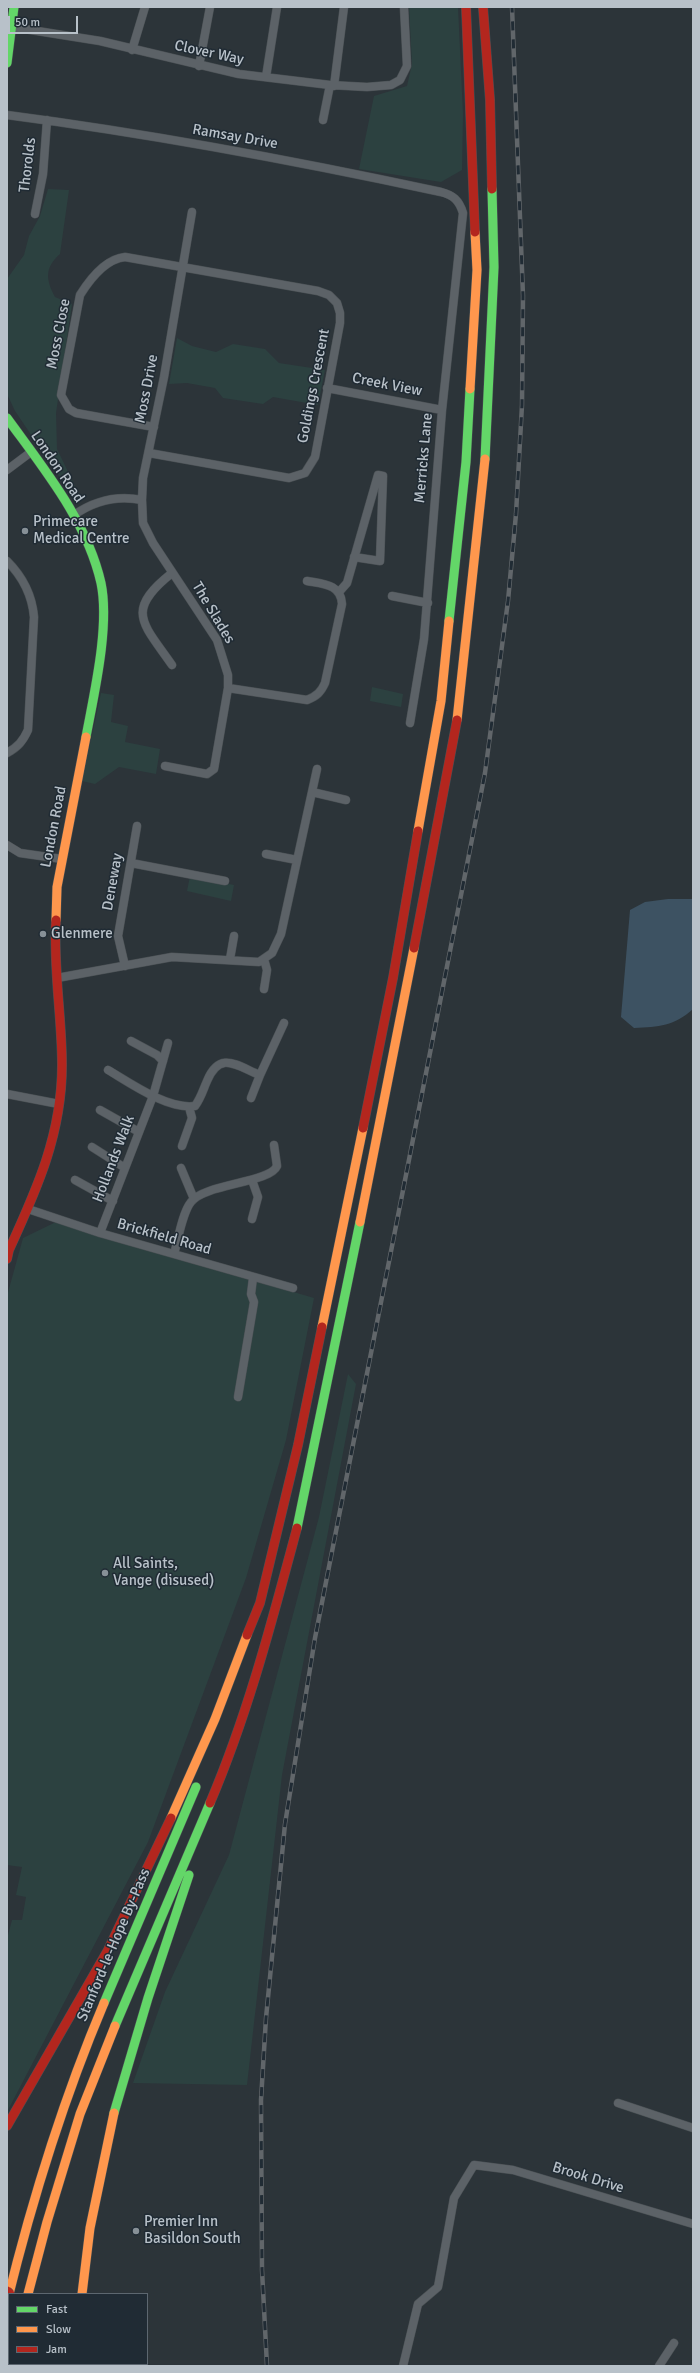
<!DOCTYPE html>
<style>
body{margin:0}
#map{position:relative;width:700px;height:2373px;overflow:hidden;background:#2c3439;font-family:Signika,sans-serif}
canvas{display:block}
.frame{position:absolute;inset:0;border:8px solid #b8c1c9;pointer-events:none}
.legend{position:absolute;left:8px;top:2293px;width:140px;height:72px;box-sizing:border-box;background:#202b34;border:1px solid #5d6770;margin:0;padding:5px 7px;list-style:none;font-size:12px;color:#b8c1c9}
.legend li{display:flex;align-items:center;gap:8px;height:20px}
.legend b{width:20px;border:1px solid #5d6770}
.scale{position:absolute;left:8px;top:16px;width:70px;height:18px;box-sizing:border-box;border:2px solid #b8c1c9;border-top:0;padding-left:5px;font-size:12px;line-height:14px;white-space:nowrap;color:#b8c1c9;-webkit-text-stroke:3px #202b34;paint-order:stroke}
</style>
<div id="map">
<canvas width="700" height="2373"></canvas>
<div class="frame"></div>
<ul class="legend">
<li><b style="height:5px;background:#63d668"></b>Fast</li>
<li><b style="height:5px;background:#ff974d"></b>Slow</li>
<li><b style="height:5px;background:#b3261e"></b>Jam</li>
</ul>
<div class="scale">50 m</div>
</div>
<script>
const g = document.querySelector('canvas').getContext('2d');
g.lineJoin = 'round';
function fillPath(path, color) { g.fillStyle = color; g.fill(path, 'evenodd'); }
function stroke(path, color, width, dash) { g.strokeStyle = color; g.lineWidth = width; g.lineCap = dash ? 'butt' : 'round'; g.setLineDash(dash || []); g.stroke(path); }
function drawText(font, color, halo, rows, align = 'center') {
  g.font = font + ' Signika,sans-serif'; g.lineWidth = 3; g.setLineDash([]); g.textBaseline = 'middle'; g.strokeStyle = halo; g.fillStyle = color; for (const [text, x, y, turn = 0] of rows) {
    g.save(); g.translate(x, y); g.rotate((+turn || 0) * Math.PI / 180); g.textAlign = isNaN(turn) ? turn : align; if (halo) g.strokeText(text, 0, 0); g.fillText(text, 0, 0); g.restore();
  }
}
const green = new Path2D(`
 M 409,7 L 458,7 L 463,114 L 462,170 L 441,182 L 359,169 L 374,96 L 407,86 L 412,64 Z
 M 48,189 L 69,190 L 60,254 C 44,268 46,280 55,297 L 72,304 L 56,413 L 57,449 L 75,486 L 69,491 L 15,411 L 7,394 L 7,279 L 24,255 L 29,236 L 40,216 Z
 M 177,338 L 192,346 L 216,352 L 233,344 L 265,349 L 279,363 L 325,370 L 318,405 L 273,397 L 263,404 L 223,398 L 215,388 L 187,383 L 169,384 Z
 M 372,687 L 403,694 L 401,707 L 370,701 Z
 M 101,693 L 114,695 L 111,722 L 128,726 L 125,742 L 160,749 L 156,774 L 119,767 L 95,784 L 82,781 Z
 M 190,876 L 234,885 L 231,901 L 187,891 Z
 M 56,1222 L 314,1298 L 286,1440 L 246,1578 L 148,1842 L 7,2112 L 7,1939 L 12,1920 L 22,1920 L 26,1897 L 16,1895 L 22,1867 L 7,1865 L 7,1296 L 23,1238 Z
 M 348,1374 L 356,1384 L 282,1775 L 247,2085 L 133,2083 L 165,1992 L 229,1855 L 319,1517 Z`);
const water = new Path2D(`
 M 668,899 L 693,899 L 693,1009 C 674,1026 659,1027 634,1028 L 621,1017 L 630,910 L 645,902 Z`);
const street = new Path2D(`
 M 12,27 L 100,41 L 239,74 L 330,85 L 367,87 L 391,85 L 400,80 L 407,66 L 404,7
 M 132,50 L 145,7
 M 199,66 L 210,7
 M 266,77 L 277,7
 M 334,86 L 344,7
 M 7,115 C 153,134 297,161 441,192 C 453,195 459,200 463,213 L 442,410 L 424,639 L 410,723
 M 323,120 L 330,85
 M 35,214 L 43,174 L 47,120
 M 327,388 L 442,410
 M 149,453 L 289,478 L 305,473 L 315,457 L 340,323 L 340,313 L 337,303 L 329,295 L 318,291 L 125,257 C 105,259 90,279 80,295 L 61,395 L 69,409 L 76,413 L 154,427
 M 7,470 L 31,452
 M 142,500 L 143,523 L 153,543 L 217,640 L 228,675 L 228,688 L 214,769 L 207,774 L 165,766
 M 74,515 C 94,501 117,495 142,500 L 143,478 L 164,377 L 192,212
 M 7,561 C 23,577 32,594 34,617 L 28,730 C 23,741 18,747 7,753
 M 339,592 L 347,583 L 378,475 L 383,476 L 380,561 L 354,557
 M 392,596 L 428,603
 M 172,665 C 143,623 124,611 172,573
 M 228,688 L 307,700 C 317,696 321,692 325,683 L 342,604 C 341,584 323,584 307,581
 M 312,792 L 346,800
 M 7,845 L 20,853 L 62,859
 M 266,854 L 297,860
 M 131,863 L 225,881
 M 230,959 L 234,936
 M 264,959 L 267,970 L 264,989
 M 125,966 L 118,936 L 137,826
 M 57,978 L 172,957 L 259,962 L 272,953 L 281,934 L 317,769
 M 131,1041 L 157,1055 L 163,1061
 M 108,1070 C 130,1083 168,1110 195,1106 C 201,1098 203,1090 207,1081 C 220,1050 237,1066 260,1075 L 251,1098
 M 260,1075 L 284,1023
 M 7,1094 L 59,1104
 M 100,1110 L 139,1132
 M 182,1146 L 192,1118 L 189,1107
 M 92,1147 L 125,1168
 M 181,1168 L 194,1199
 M 75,1180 L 113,1201
 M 252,1180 L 258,1197 L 252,1219
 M 28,1209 L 100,1233 L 293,1288
 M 100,1233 L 153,1096 L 168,1043
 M 174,1254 C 178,1241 182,1213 191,1202 C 204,1184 270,1183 277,1166 L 274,1145
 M 238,1397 L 254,1302 L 251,1294 L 253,1278
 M 618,2103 L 693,2128
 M 403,2366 L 418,2304 L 438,2287 L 454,2198 L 474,2165 L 513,2170 L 693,2224
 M 659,2366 L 674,2343`);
const fast = new Path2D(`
 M 7,63 L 14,7
 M 7,418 C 44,469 87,521 101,583 C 110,626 94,694 86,737
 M 485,459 L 494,267 L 492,189
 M 449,621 L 466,462 L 470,389
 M 297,1528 L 360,1222
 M 104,2003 L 196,1787
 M 115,2026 L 210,1803
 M 114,2113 L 148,1998 L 189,1875
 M 119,2364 L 119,2366`);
const slow = new Path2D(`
 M 470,389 L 477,270 L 475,232
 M 457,720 L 485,459
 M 418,831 L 441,701 L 449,621
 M 56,920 L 57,887 L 86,737
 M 360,1222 L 414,948
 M 322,1327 L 363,1128
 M 171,1818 L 215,1719 L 247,1635
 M 28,2294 L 47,2222 L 80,2114 L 115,2026
 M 82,2294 L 90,2228 L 114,2113
 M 7,2302 C 32,2200 63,2100 104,2003
 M 58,2364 L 59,2366`);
const jam = new Path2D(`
 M 466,7 L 475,232
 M 483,7 L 490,100 L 492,189
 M 414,948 L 457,720
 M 363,1128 L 393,978 L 418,831
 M 7,1259 L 9,1250 C 37,1189 62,1134 62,1065 C 62,1017 53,968 56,920
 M 247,1635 L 260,1603 L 298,1445 L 322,1327
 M 210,1803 C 248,1714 272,1621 297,1528
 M 7,2126 L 108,1950 L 171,1818
 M 13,2364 L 13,2366`);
const rail = new Path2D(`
 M 267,2366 L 262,2270 L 261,2100 L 266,2018 L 285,1824 L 315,1638 L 485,773 L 508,601 L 516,514 L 522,405 L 523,296 L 512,7`);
const jamBridge = new Path2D(`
 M 7,2291 L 10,2294`);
const markers = [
 [25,531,4,"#879097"],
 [43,934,4,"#879097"],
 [105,1573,4,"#879097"],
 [136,2231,4,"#879097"]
];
const streetNames = [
 ["Clover Way",209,53,12],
 ["Ramsay Drive",235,137,10],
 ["Thorolds",28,165,-83],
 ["Moss Close",59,334,-79],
 ["Creek View",387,385,11],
 ["Goldings Crescent",314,386,-79],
 ["Moss Drive",147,389,-79],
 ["Merricks Lane",424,458,-85],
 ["London Road",57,467,56],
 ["The Slades",213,613,59],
 ["London Road",54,827,-79],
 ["Deneway",113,882,-80],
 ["Hollands Walk",114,1159,-69],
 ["Brickfield Road",164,1237,16],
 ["Stanford-le-Hope By-Pass",114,1945,-67],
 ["Brook Drive",588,2178,17]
];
const poiNames = [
 ["Primecare",33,522],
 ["Medical Centre",33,539],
 ["Glenmere",51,934],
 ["All Saints,",113,1564],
 ["Vange (disused)",113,1581],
 ["Premier Inn",144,2222],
 ["Basildon South",144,2239]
];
fillPath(green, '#2c4140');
fillPath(water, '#3d5262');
stroke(street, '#4a5054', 9);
stroke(fast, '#4a5054', 10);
stroke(slow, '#4a5054', 10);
stroke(jam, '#4a5054', 10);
stroke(street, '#5c6267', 8);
stroke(fast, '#63d668', 9);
stroke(slow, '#ff974d', 9);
stroke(jam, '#b3261e', 9);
stroke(rail, '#61666a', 4.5);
stroke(rail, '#202b34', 3, [9]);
stroke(jamBridge, '#4a5156', 10, []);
stroke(jamBridge, '#b3261e', 9);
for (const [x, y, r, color] of markers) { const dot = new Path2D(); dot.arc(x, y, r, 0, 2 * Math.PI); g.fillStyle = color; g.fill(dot); stroke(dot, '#202b34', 1.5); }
drawText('15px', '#b8c1c9', '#202b34', streetNames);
drawText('15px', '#b8c1c9', '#202b34', poiNames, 'left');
</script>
